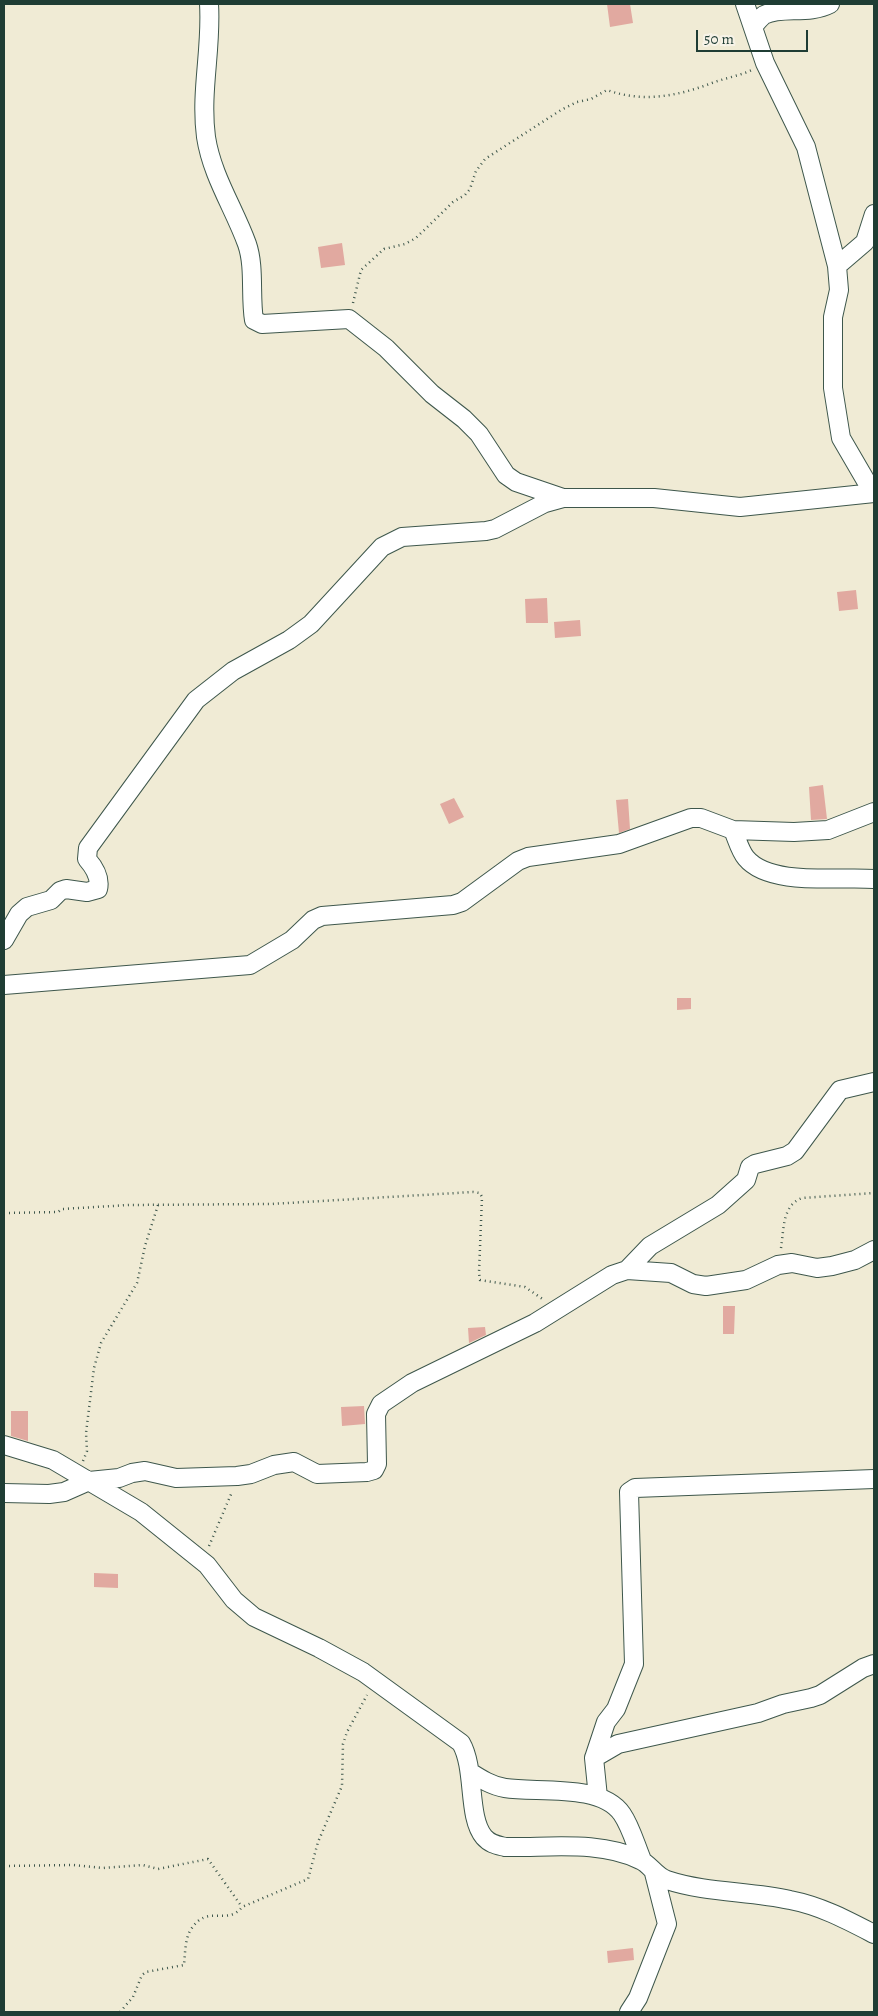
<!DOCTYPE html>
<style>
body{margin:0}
#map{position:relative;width:878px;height:2016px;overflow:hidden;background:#f0ebd5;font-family:Alegreya,serif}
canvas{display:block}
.frame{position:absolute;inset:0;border:5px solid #1f3d34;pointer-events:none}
.scale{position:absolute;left:696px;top:30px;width:112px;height:22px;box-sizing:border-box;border:2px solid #1f3d34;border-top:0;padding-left:6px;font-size:15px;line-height:18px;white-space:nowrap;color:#1f3d34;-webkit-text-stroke:4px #f7f3e8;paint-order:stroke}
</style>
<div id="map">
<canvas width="878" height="2016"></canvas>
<div class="frame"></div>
<div class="scale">50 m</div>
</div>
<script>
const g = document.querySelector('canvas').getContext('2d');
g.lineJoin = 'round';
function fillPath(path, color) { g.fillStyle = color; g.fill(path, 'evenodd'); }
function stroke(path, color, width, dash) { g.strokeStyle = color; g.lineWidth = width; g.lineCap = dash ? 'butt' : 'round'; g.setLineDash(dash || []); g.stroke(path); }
const building = new Path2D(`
 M 607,4 L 630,4 L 633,23 L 610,27 Z
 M 342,243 L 345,265 L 321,268 L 318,247 Z
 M 856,590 L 858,609 L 839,611 L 837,592 Z
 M 547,598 L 548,623 L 526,623 L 525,599 Z
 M 580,620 L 581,636 L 555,638 L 554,622 Z
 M 823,785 L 827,819 L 811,820 L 809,787 Z
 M 454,798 L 464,817 L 449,824 L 440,804 Z
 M 628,799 L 630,829 L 619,833 L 616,800 Z
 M 677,998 L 691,998 L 691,1009 L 677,1010 Z
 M 723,1306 L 735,1306 L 734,1334 L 723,1334 Z
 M 485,1327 L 486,1335 L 469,1343 L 468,1328 Z
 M 364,1406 L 365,1424 L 342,1426 L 341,1407 Z
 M 11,1411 L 28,1411 L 28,1441 L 11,1436 Z
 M 94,1573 L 118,1574 L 118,1588 L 94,1587 Z
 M 633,1948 L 634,1960 L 608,1963 L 607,1951 Z`);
const path = new Path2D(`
 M 353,303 L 361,270 L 384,249 L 405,244 L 416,238 L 453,202 L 465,195 L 470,189 L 476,171 L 485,159 L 561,110 L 577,102 L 591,99 L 607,90 C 643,103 678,96 712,83 C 725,78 739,76 752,70
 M 4,1213 L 58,1212 L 62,1209 L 129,1205 L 271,1204 L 473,1192 L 480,1193 L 482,1197 L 479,1273 L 480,1280 L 525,1287 L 544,1300
 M 781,1248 C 784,1230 782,1205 802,1198 L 874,1193
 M 83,1461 L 87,1451 L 86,1433 L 94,1368 L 101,1343 L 137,1283 L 145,1246 L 158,1205
 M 209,1546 L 232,1492
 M 4,1866 L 73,1865 L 103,1868 L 143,1865 L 158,1869 L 208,1859 L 242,1907
 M 120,2012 L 133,1997 L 142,1975 L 146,1972 L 184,1965 C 185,1955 185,1940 190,1931 C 207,1902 227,1927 242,1907 L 308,1879 L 318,1842 L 342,1786 L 343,1744 L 347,1732 L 367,1695`);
const minor = new Path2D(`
 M 209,4 C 212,48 200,92 206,137 C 212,176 234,208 247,244 C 255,267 250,296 254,320 L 262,324 L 349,319 L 386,348 L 432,394 L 464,419 L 479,434 L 506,475 L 516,482 L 563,498
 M 745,4 L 765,63 L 806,147 L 837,266 L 839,290 L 833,317 L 833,388 L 841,438 L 873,493
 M 753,27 C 756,23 760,18 764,15 C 781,6 809,15 830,4
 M 837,266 L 865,242 L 874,214
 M 733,830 C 737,839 740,851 746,858 C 770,887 840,876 874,879
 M 4,940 L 19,914 L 27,907 L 51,900 L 60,891 L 66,889 L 87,892 L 98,889 C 101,877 94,867 87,859 L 88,848 L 196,700 L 233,671 L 289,640 L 311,624 L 382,547 L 402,537 L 486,531 L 495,529 L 545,503 L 563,498 L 654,498 L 740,507 L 874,493
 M 4,985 L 250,965 L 292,940 L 313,920 L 322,916 L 453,905 L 462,902 L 518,861 L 528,857 L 619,844 L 691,818 L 701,818 L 733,830 L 794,832 L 828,830 L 874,812
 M 627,1270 L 650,1246 L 718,1205 L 746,1180 L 750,1167 L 755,1164 L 787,1156 L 795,1151 L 840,1090 L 874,1082
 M 4,1445 L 53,1460 L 141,1512 L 207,1565 L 234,1600 L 254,1617 L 319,1648 L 363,1672 L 461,1743 C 476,1769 467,1817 484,1837 C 490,1844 497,1845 505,1847 C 548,1848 600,1840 640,1860 C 650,1864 655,1876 667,1880 C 706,1893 750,1891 790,1900 C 821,1906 847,1920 874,1934
 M 4,1493 L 49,1494 L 64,1492 L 89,1481 L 119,1478 L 132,1473 L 145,1471 L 176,1478 L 237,1476 L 251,1474 L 274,1465 L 294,1462 L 317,1474 L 367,1472 L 374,1470 L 377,1464 L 376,1414 L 381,1404 L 412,1383 L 535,1323 L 612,1275 L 627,1270 L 671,1273 L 693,1284 L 706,1286 L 746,1280 L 778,1265 L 792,1263 L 817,1268 L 832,1266 L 855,1260 L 874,1250
 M 594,1758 L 606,1722 L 616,1709 L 634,1664 L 629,1492 L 635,1488 L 874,1479
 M 470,1772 C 481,1779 492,1786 505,1788 C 537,1793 601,1783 622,1814 C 631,1827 636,1846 642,1860
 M 598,1797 L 594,1758 L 618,1744 L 758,1713 L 783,1704 L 811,1698 L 820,1695 L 863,1668 L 874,1664
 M 629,2012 L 638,1998 L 667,1924 L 654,1873`);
fillPath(building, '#e1a9a0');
stroke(minor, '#3e574c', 20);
stroke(path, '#3e574c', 2.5, [1, 4]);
stroke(minor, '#fff', 18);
</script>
